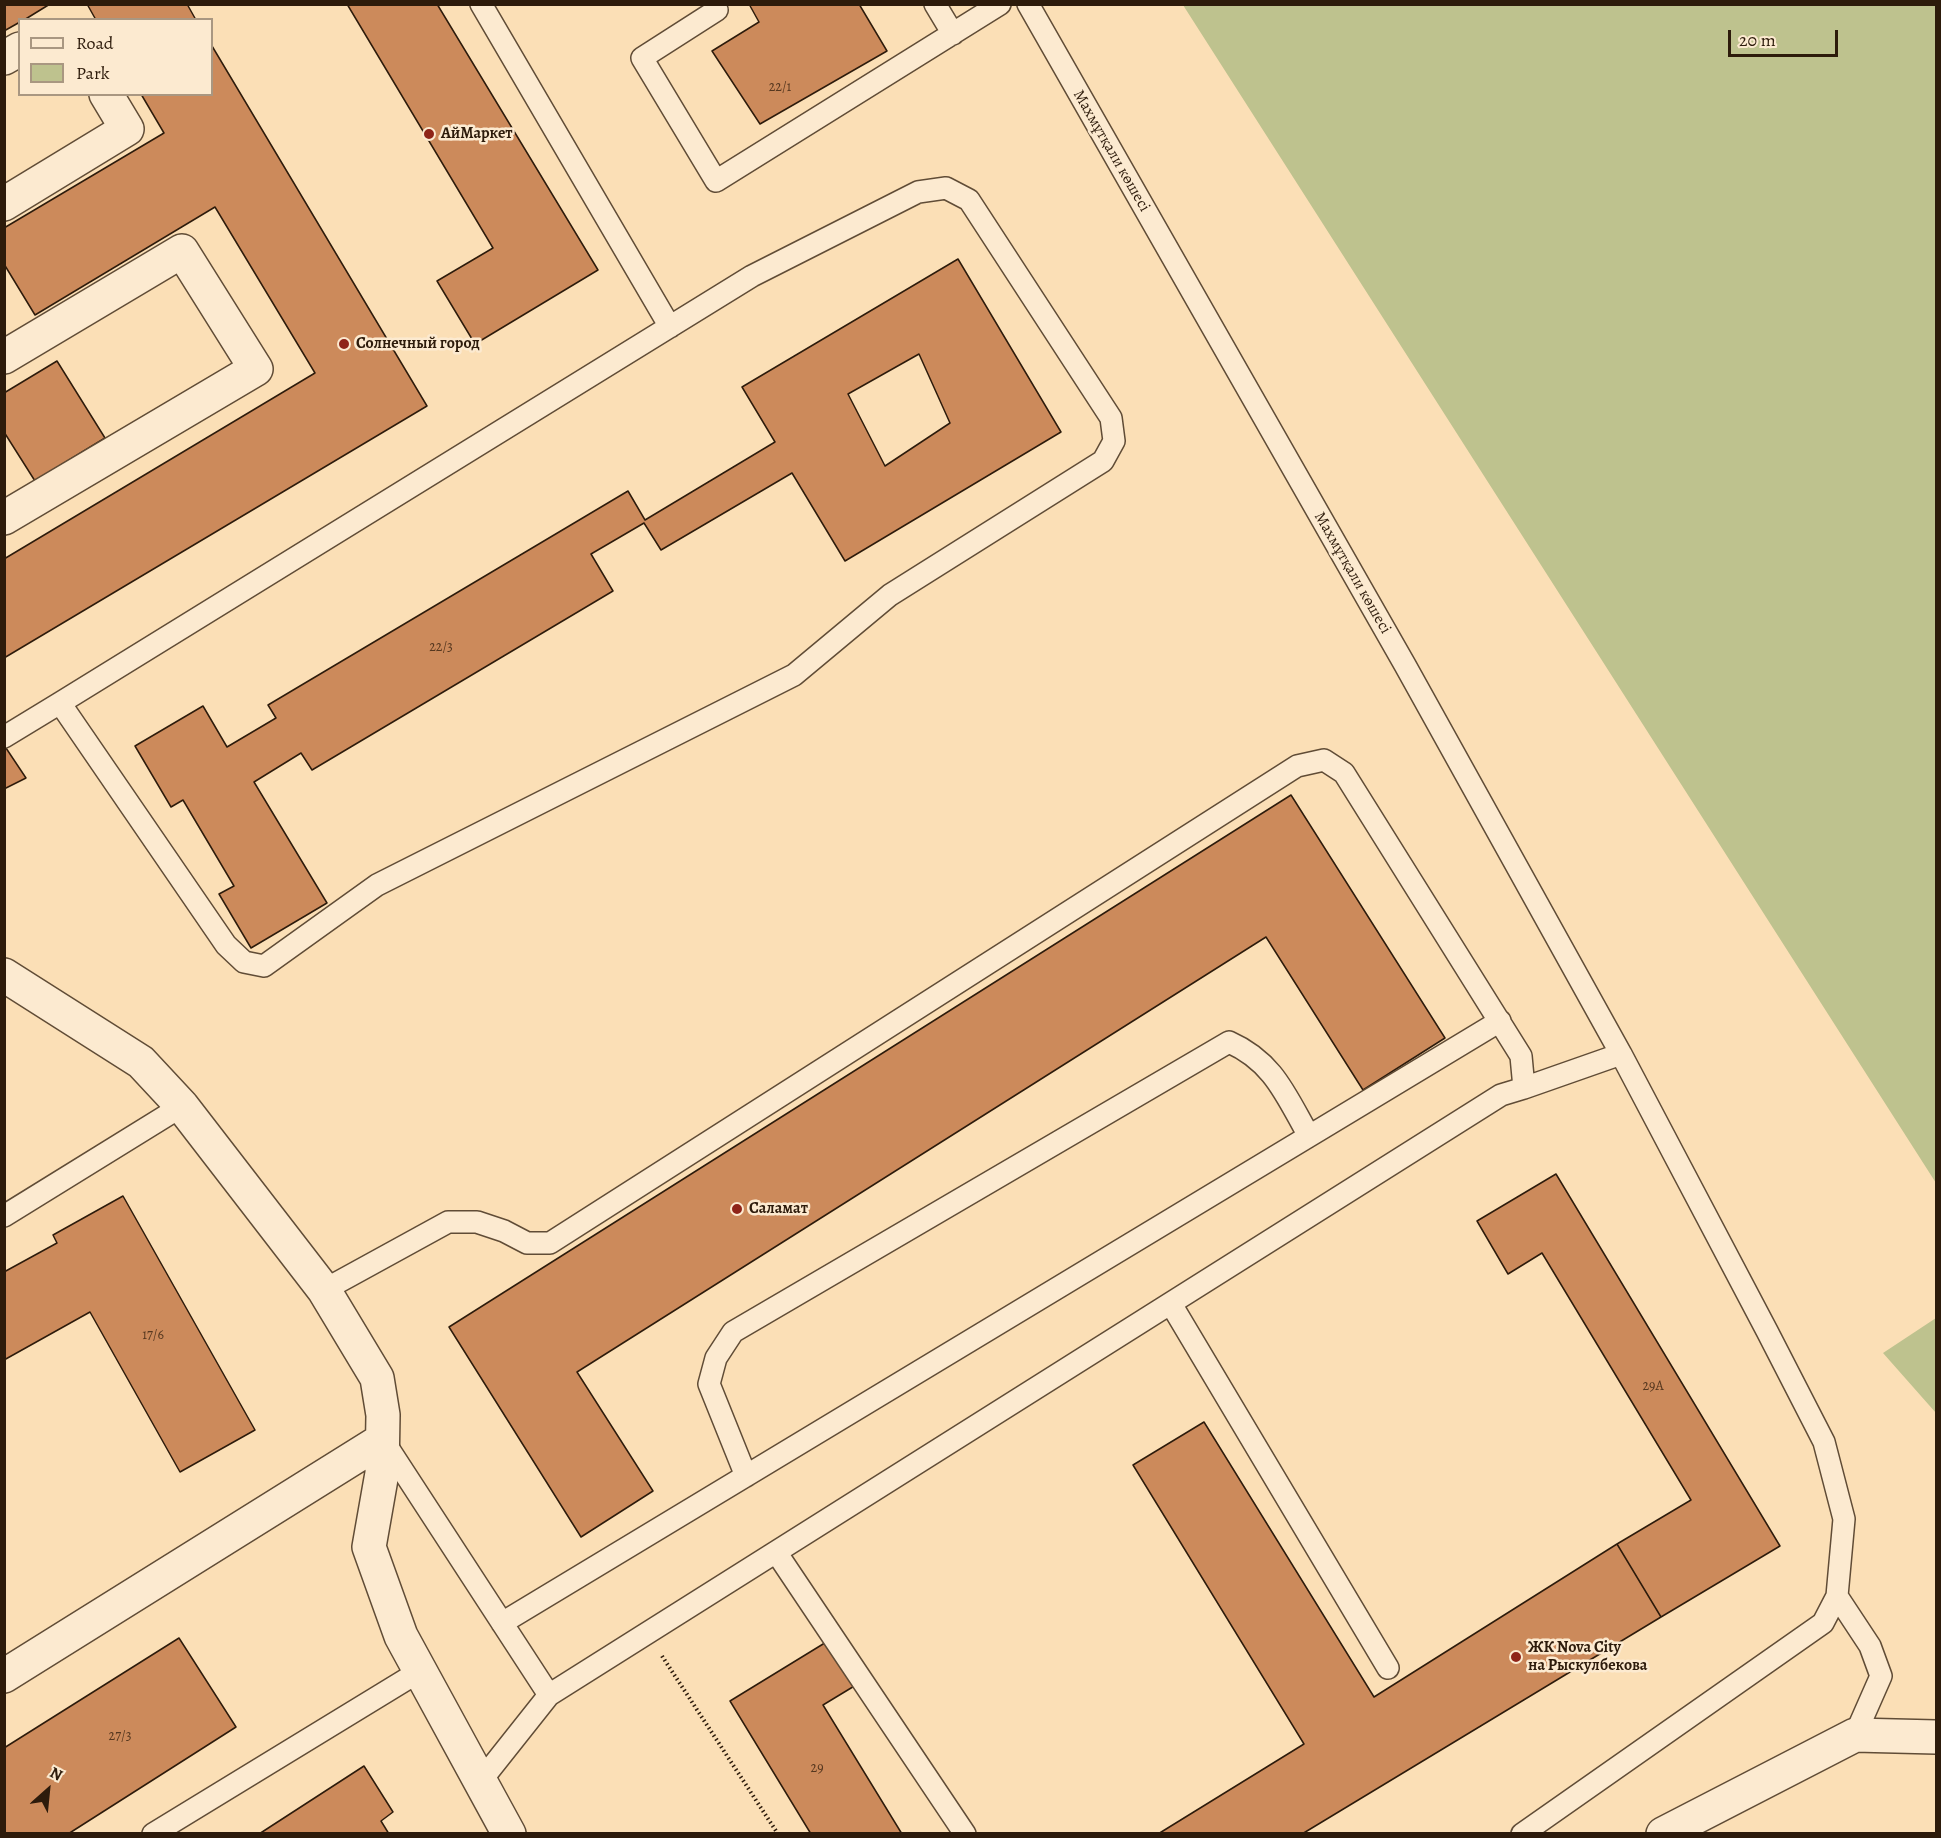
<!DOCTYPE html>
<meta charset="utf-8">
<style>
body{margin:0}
#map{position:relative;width:1941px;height:1838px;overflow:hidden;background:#fbdfb6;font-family:Alegreya,serif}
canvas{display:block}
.frame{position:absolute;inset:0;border:6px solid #2d1b0b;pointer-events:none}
.legend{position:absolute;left:18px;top:18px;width:195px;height:78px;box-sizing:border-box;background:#fcead0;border:2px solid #a99781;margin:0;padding:8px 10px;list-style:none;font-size:18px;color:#2d1b0b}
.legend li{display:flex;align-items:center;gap:12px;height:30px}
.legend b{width:30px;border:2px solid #a99781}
.north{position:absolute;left:18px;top:1760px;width:60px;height:60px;-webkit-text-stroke:4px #fcead0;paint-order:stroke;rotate:27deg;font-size:16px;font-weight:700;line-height:24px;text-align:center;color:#2d1b0b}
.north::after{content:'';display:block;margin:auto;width:21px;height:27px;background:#2d1b0b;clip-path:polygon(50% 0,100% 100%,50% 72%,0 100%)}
.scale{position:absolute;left:1728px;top:30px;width:110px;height:27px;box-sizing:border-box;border:3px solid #2d1b0b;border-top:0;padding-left:8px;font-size:18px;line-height:21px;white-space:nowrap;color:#2d1b0b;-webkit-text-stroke:4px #fcead0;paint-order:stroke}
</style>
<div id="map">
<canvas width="1941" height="1838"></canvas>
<div class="frame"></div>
<ul class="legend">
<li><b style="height:8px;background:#fcead0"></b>Road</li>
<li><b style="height:16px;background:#bec28e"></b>Park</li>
</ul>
<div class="north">N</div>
<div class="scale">20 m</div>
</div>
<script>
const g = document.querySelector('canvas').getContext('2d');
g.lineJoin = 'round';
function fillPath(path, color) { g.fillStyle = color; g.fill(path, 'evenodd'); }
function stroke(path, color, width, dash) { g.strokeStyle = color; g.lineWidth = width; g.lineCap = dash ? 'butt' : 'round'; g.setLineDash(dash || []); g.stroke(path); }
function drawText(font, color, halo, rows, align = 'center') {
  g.font = font + ' Alegreya,serif'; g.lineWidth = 5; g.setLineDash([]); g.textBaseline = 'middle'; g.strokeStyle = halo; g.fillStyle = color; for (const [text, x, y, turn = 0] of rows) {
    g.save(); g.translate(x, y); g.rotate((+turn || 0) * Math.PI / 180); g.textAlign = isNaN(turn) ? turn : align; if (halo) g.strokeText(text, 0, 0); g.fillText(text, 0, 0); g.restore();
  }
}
const green = new Path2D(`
 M 1183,5 L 1936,5 L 1936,1183 Z
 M 1936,1318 L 1936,1413 L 1883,1353 Z`);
const building = new Path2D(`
 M 4,4 L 50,4 L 24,20 L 20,20 L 20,22 L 4,31 Z
 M 87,4 L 187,4 L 196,20 L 96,20 Z
 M 347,4 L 437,4 L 598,270 L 475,344 L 437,281 L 493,248 Z
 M 749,4 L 859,4 L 887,51 L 760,124 L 712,51 L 759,22 Z
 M 212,46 L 427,406 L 4,658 L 4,559 L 315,373 L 215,207 L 35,315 L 4,264 L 4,228 L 164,133 L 141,94 L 212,94 Z
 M 958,259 L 1061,432 L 845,561 L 792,473 L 661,550 L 644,523 L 591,554 L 613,591 L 312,770 L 301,753 L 254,782 L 327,903 L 251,948 L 219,894 L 234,886 L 183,800 L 171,807 L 135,746 L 203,706 L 227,747 L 276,718 L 268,705 L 628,491 L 645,520 L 775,442 L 742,387 ZM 919,354 L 950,423 L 885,466 L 848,394 Z
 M 57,361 L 105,438 L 35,481 L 4,432 L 4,393 Z
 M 6,748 L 26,778 L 4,789 L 4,749 Z
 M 1291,795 L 1445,1038 L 1363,1090 L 1266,937 L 577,1372 L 653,1491 L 581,1537 L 449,1327 Z
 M 1556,1174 L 1780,1546 L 1661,1617 L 1617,1544 L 1691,1500 L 1542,1253 L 1508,1274 L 1477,1221 Z
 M 123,1196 L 255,1430 L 180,1472 L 90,1312 L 4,1360 L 4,1272 L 57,1243 L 53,1235 Z
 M 1204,1422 L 1374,1697 L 1617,1544 L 1661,1617 L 1302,1834 L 1158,1834 L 1304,1744 L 1133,1465 Z
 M 179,1638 L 236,1727 L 68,1834 L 4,1834 L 4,1748 Z
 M 828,1641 L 856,1685 L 823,1705 L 902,1834 L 811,1834 L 730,1701 Z
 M 364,1766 L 393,1812 L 381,1821 L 389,1834 L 259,1834 Z`);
const path = new Path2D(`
 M 662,1656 L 778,1834`);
const service = new Path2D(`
 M 481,4 L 670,327
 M 714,4 L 717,10 L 642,58 L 716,181 L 1000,4
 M 935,4 L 953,34
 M 1028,4 L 1405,665 L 1621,1054 L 1524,1088
 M 4,737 L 60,703 L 752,276 L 918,192 L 946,188 L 969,200 L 1111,418 L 1114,441 L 1103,461 L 890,595 L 794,675 L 377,885 L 264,966 L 244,962 L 226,945 L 60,703
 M 4,1216 L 182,1106
 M 324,1290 L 448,1222 L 477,1222 L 504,1231 L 527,1243 L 550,1243 L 1297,766 L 1324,760 L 1344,773 L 1521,1056 L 1524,1088 L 1501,1095 L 549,1695 L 383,1440
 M 1171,1304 L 1388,1668
 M 746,1476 L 709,1384 L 716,1358 L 733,1332 L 1229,1042 C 1274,1062 1286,1096 1309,1136
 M 776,1552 L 965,1834
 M 1837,1596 L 1870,1646 L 1881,1676 L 1855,1735
 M 502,1623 L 1500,1021
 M 480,1782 L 549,1695
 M 153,1834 L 420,1671
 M 1522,1834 L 1823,1623 L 1837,1596 L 1844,1519 L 1824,1442 L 1767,1331 L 1621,1054`);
const minor = new Path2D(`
 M 4,58 L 20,49
 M 4,204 L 127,129 L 106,94
 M 4,357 L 182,251 L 256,369 L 4,518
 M 4,975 L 141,1062 L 182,1106 L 324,1290 L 377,1378 L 383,1415 L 382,1473 L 369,1547 L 401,1636 L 509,1834
 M 4,1676 L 382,1440
 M 1663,1834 L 1855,1735 L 1936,1737`);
const markers = [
 [429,134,6,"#8f2418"],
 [344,344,6,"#8f2418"],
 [737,1209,6,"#8f2418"],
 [1516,1657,6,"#8f2418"]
];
const numberNames = [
 ["22/1",780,88],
 ["22/3",441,648],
 ["17/6",153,1336],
 ["29А",1653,1387],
 ["27/3",120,1737],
 ["29",817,1769]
];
const poiNames = [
 ["АйМаркет",441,134],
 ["Солнечный город",356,344],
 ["Саламат",749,1209],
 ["ЖК Nova City",1528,1648],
 ["на Рыскулбекова",1528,1666]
];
const streetNames = [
 ["Махмұтқали көшесі",1111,151,60],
 ["Махмұтқали көшесі",1352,573,60]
];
fillPath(green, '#bec28e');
fillPath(building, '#cc8a5b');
stroke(building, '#2d1b0b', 1.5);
stroke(service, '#604c36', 24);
stroke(minor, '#604c36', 36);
stroke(path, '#2d1b0b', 4, [1.5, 3]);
stroke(service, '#fcead0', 21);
stroke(minor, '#fcead0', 33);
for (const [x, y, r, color] of markers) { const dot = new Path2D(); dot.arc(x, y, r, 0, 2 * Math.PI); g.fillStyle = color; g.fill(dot); stroke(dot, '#fcead0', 2); }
drawText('14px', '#55371f', null, numberNames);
drawText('bold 16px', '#2d1b0b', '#fcead0', poiNames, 'left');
drawText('16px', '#2d1b0b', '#fcead0', streetNames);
</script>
